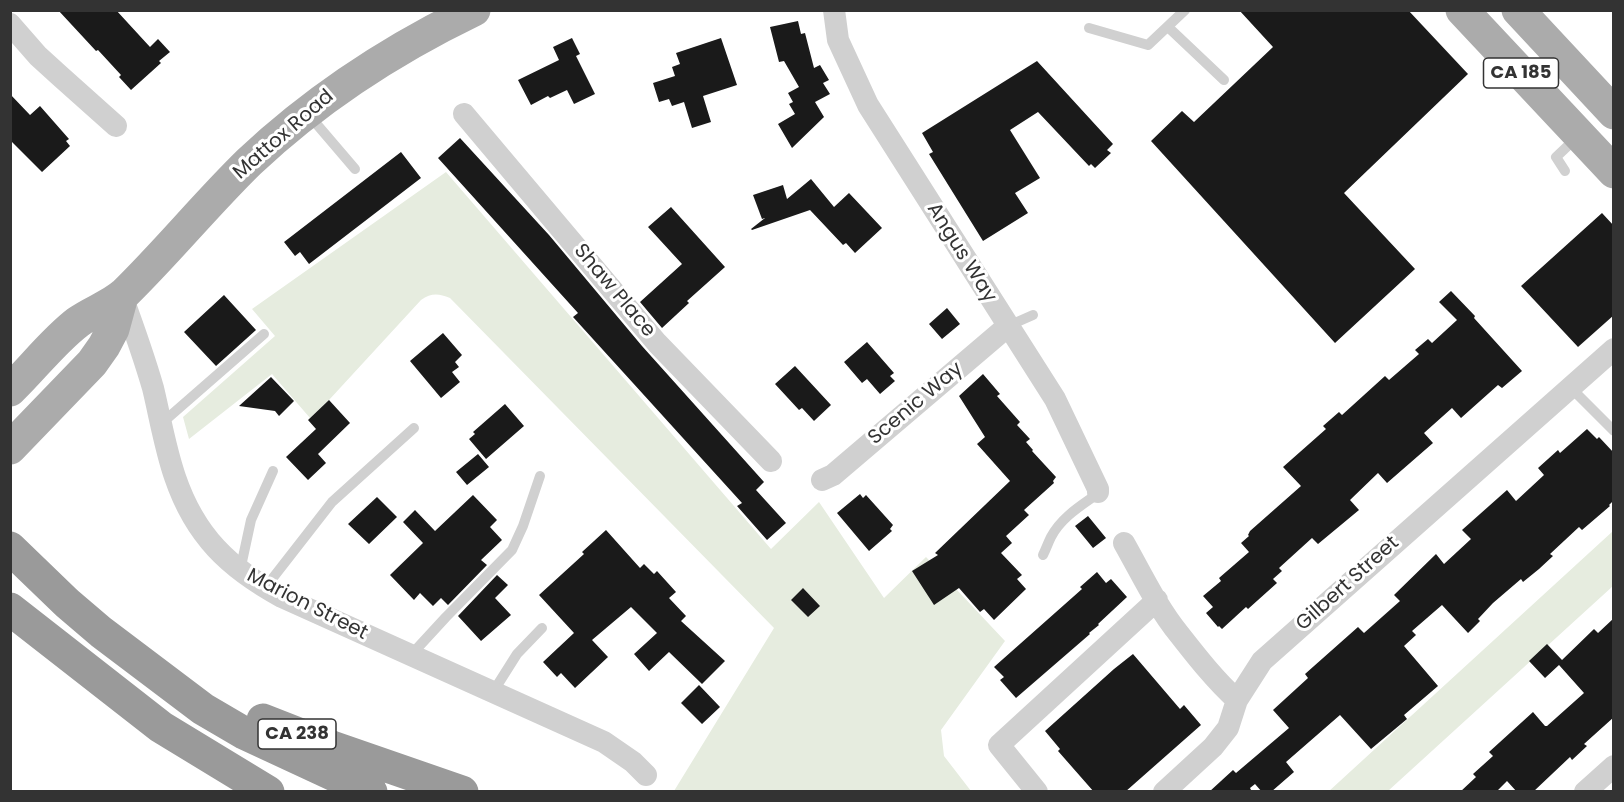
<!DOCTYPE html>
<style>
body{margin:0}
#map{position:relative;width:1624px;height:802px;overflow:hidden;background:#fff;font-family:Poppins,sans-serif}
canvas{display:block}
.frame{position:absolute;inset:0;border:12px solid #333;pointer-events:none}
</style>
<div id="map">
<canvas width="1624" height="802"></canvas>
<div class="frame"></div>
</div>
<script>
const g = document.querySelector('canvas').getContext('2d');
g.lineJoin = 'round';
function fillPath(path, color) { g.fillStyle = color; g.fill(path, 'evenodd'); }
function stroke(path, color, width, dash) { g.strokeStyle = color; g.lineWidth = width; g.lineCap = dash ? 'butt' : 'round'; g.setLineDash(dash || []); g.stroke(path); }
function drawText(font, color, halo, rows, align = 'center') {
  g.font = font + ' Poppins,sans-serif'; g.lineWidth = 6; g.setLineDash([]); g.textBaseline = 'middle'; g.strokeStyle = halo; g.fillStyle = color; for (const [text, x, y, turn = 0] of rows) {
    g.save(); g.translate(x, y); g.rotate((+turn || 0) * Math.PI / 180); g.textAlign = isNaN(turn) ? turn : align; if (halo) g.strokeText(text, 0, 0); g.fillText(text, 0, 0); g.restore();
  }
}
const green = new Path2D(`
 M 446,172 L 771,549 L 819,502 L 884,598 L 926,557 L 1005,641 L 941,730 L 944,756 L 971,791 L 674,791 L 774,628 L 450,298 C 438,293 431,293 421,300 L 329,400 L 310,418 L 272,374 L 189,439 L 183,417 L 275,336 L 252,309 Z
 M 1613,531 L 1613,586 L 1388,791 L 1328,792 Z`);
const building = new Path2D(`
 M 58,10 L 116,10 L 150,47 L 158,39 L 170,52 L 159,61 L 161,63 L 131,90 L 119,77 L 121,75 L 98,50 L 96,51 Z
 M 1239,10 L 1408,10 L 1468,74 L 1344,193 L 1415,269 L 1335,343 L 1151,141 L 1182,111 L 1194,122 L 1273,47 Z
 M 798,21 L 801,34 L 805,33 L 814,68 L 820,65 L 829,80 L 823,83 L 830,94 L 815,102 L 824,117 L 792,148 L 778,124 L 795,114 L 789,104 L 793,102 L 788,93 L 799,87 L 784,61 L 779,62 L 770,27 Z
 M 572,38 L 580,54 L 576,56 L 595,94 L 574,104 L 567,90 L 550,98 L 548,96 L 531,105 L 518,80 L 559,60 L 553,47 Z
 M 721,38 L 737,85 L 703,96 L 711,122 L 692,128 L 684,102 L 672,106 L 669,99 L 659,102 L 653,83 L 675,76 L 672,67 L 680,64 L 676,53 Z
 M 1037,61 L 1113,144 L 1107,150 L 1111,153 L 1095,168 L 1091,164 L 1089,166 L 1038,112 L 1010,130 L 1040,178 L 1015,193 L 1028,213 L 983,241 L 929,154 L 933,152 L 922,133 Z
 M 10,94 L 30,115 L 40,106 L 69,139 L 66,141 L 70,146 L 42,172 L 10,140 Z
 M 460,138 L 549,235 L 642,346 L 764,482 L 756,490 L 786,523 L 767,540 L 737,506 L 742,503 L 573,317 L 578,313 L 438,158 Z
 M 401,152 L 421,178 L 309,264 L 300,252 L 295,256 L 284,242 Z
 M 811,179 L 834,207 L 849,193 L 882,228 L 855,253 L 846,243 L 843,245 L 810,210 L 752,230 L 751,229 L 765,218 L 762,219 L 753,195 L 783,185 L 787,199 Z
 M 671,207 L 725,267 L 687,301 L 689,303 L 662,328 L 640,302 L 682,264 L 648,227 Z
 M 1602,213 L 1614,226 L 1614,315 L 1578,347 L 1521,286 Z
 M 1451,291 L 1475,316 L 1474,318 L 1522,371 L 1502,388 L 1498,385 L 1461,418 L 1452,408 L 1424,433 L 1433,443 L 1387,483 L 1378,473 L 1350,500 L 1359,510 L 1318,544 L 1312,538 L 1279,568 L 1282,571 L 1273,579 L 1277,583 L 1248,609 L 1246,607 L 1222,629 L 1219,626 L 1218,627 L 1206,613 L 1213,607 L 1203,596 L 1221,581 L 1219,578 L 1249,552 L 1241,543 L 1249,536 L 1248,535 L 1250,531 L 1301,486 L 1283,467 L 1326,429 L 1323,426 L 1339,412 L 1342,415 L 1385,376 L 1389,380 L 1419,354 L 1415,350 L 1428,339 L 1432,343 L 1457,320 L 1439,302 Z
 M 224,295 L 256,330 L 216,366 L 184,332 Z
 M 947,308 L 960,324 L 942,339 L 929,324 Z
 M 443,333 L 462,355 L 455,362 L 459,367 L 452,372 L 460,382 L 441,398 L 410,361 Z
 M 867,342 L 894,373 L 890,376 L 895,381 L 880,394 L 867,379 L 862,383 L 844,362 Z
 M 795,366 L 831,405 L 814,421 L 802,408 L 799,410 L 775,384 Z
 M 983,374 L 1000,394 L 997,396 L 1020,422 L 1017,425 L 1030,439 L 1026,442 L 1033,450 L 1032,451 L 1056,477 L 1053,481 L 1054,483 L 1024,510 L 1029,515 L 1006,536 L 1012,543 L 1001,553 L 1022,575 L 1017,579 L 1026,589 L 994,620 L 984,609 L 980,612 L 959,588 L 934,605 L 912,571 L 938,555 L 935,553 L 1010,481 L 977,444 L 985,437 L 959,396 Z
 M 271,377 L 294,401 L 279,416 L 275,411 L 239,406 Z
 M 329,400 L 350,423 L 318,454 L 326,463 L 308,480 L 286,457 L 316,429 L 308,420 Z
 M 505,404 L 524,426 L 486,459 L 469,439 L 475,434 L 473,432 Z
 M 1587,429 L 1597,439 L 1599,437 L 1614,453 L 1614,500 L 1609,505 L 1610,506 L 1582,530 L 1579,527 L 1550,554 L 1553,556 L 1539,569 L 1523,582 L 1521,579 L 1493,603 L 1478,619 L 1480,621 L 1468,633 L 1442,605 L 1412,631 L 1416,635 L 1404,646 L 1438,686 L 1404,715 L 1407,719 L 1371,749 L 1340,715 L 1286,762 L 1294,772 L 1271,792 L 1262,792 L 1255,784 L 1250,788 L 1252,792 L 1209,792 L 1233,770 L 1236,773 L 1289,728 L 1273,710 L 1308,678 L 1305,674 L 1358,627 L 1364,633 L 1400,601 L 1394,595 L 1436,554 L 1444,564 L 1471,539 L 1462,530 L 1507,490 L 1516,501 L 1544,475 L 1538,468 L 1558,450 L 1560,453 Z
 M 478,454 L 489,467 L 467,485 L 456,472 Z
 M 860,494 L 863,498 L 866,495 L 893,525 L 890,529 L 892,531 L 869,551 L 837,513 Z
 M 473,495 L 497,520 L 490,527 L 502,540 L 481,560 L 487,565 L 448,605 L 441,598 L 433,606 L 420,593 L 414,600 L 390,575 L 423,543 L 403,522 L 415,510 L 435,531 Z
 M 377,497 L 397,517 L 369,544 L 348,524 Z
 M 1088,516 L 1106,538 L 1093,548 L 1075,526 Z
 M 606,530 L 640,568 L 644,564 L 654,574 L 657,571 L 676,592 L 669,598 L 686,616 L 681,621 L 725,661 L 702,684 L 669,652 L 649,671 L 634,654 L 657,633 L 631,607 L 592,640 L 608,657 L 575,688 L 561,673 L 557,677 L 543,662 L 574,633 L 539,595 L 584,554 L 582,552 Z
 M 1097,572 L 1106,583 L 1111,579 L 1127,597 L 1098,624 L 1099,625 L 1089,633 L 1090,634 L 1016,698 L 1000,680 L 1004,677 L 994,667 L 1082,589 L 1080,587 Z
 M 497,575 L 508,585 L 495,598 L 511,615 L 481,641 L 458,616 Z
 M 803,588 L 820,606 L 808,617 L 791,600 Z
 M 1614,618 L 1614,717 L 1584,744 L 1587,746 L 1572,760 L 1570,757 L 1533,792 L 1517,792 L 1507,781 L 1496,792 L 1460,792 L 1476,777 L 1473,774 L 1493,756 L 1489,752 L 1533,712 L 1545,726 L 1547,726 L 1584,693 L 1559,665 L 1545,678 L 1529,661 L 1547,644 L 1562,660 L 1594,629 L 1598,633 Z
 M 1133,654 L 1180,709 L 1184,705 L 1201,725 L 1125,792 L 1094,792 L 1058,751 L 1060,749 L 1045,731 L 1114,669 Z
 M 699,685 L 720,707 L 702,724 L 681,703 Z`);
const lane = new Path2D(`
 M 1168,27 L 1224,80
 M 1089,28 L 1148,45 L 1185,10
 M 308,114 L 355,169
 M 1565,171 L 1556,157 L 1576,138
 M 1008,326 L 1033,315
 M 1569,386 L 1614,431
 M 162,423 L 264,334
 M 1043,555 C 1046,549 1048,543 1051,537 C 1061,518 1079,507 1096,495 L 1098,492
 M 240,571 L 251,520 L 273,471
 M 265,588 L 332,502 L 414,428
 M 411,655 L 446,617 L 512,550 L 523,526 L 540,476
 M 493,692 L 517,654 L 542,628`);
const street = new Path2D(`
 M 834,10 L 838,40 L 868,105 L 1055,399 L 1098,489 L 1098,492
 M 10,24 L 38,56 L 60,76 L 116,126
 M 464,114 L 657,343 L 771,461
 M 122,296 C 133,326 144,357 153,388 C 160,417 165,448 175,477 C 195,536 229,568 282,597 L 604,742 L 633,762 L 646,775
 M 822,480 L 833,475 L 1008,326
 M 1124,543 C 1141,573 1157,607 1179,634 C 1197,657 1215,680 1237,700
 M 1037,792 L 999,745 L 1157,600
 M 1164,792 L 1213,747 L 1228,728 L 1237,700 L 1262,661 L 1614,349
 M 1585,792 L 1614,766`);
const primary = new Path2D(`
 M 1462,10 L 1614,172
 M 1518,10 L 1614,113
 M 10,390 C 33,368 53,341 78,322 C 92,312 112,305 124,294 C 167,252 206,204 249,162 C 316,99 391,50 474,10
 M 10,448 L 92,363 L 104,346 L 113,329 L 122,296`);
const highway = new Path2D(`
 M 10,548 L 67,603 L 101,632 L 203,709 L 244,733 L 371,792
 M 10,609 L 161,727 L 268,792
 M 263,720 L 332,747 L 462,792`);
const shields = [
 [1521,73,75],
 [297,734,78]
];
const shieldNames = [
 ["CA 185",1521,73],
 ["CA 238",297,734]
];
const streetNames = [
 ["Mattox Road",284,135,-41],
 ["Angus Way",961,253,58],
 ["Shaw Place",614,291,50],
 ["Scenic Way",916,404,-40],
 ["Gilbert Street",1348,584,-42],
 ["Marion Street",307,605,27]
];
fillPath(green, '#e6ecdf');
fillPath(building, '#1a1a1a');
stroke(lane, '#d0d0d0', 10);
stroke(street, '#d0d0d0', 22);
stroke(primary, '#ababab', 33);
stroke(highway, '#9a9a9a', 33);
for (const [x, y, w] of shields) { const box = new Path2D(); box.roundRect(x - w / 2, y - 15, w, 30, 4.5); g.fillStyle = '#fff'; g.fill(box); stroke(box, '#333', 1.5); }
drawText('bold 18px', '#333', null, shieldNames);
drawText('20px', '#333', '#fff', streetNames);
</script>
